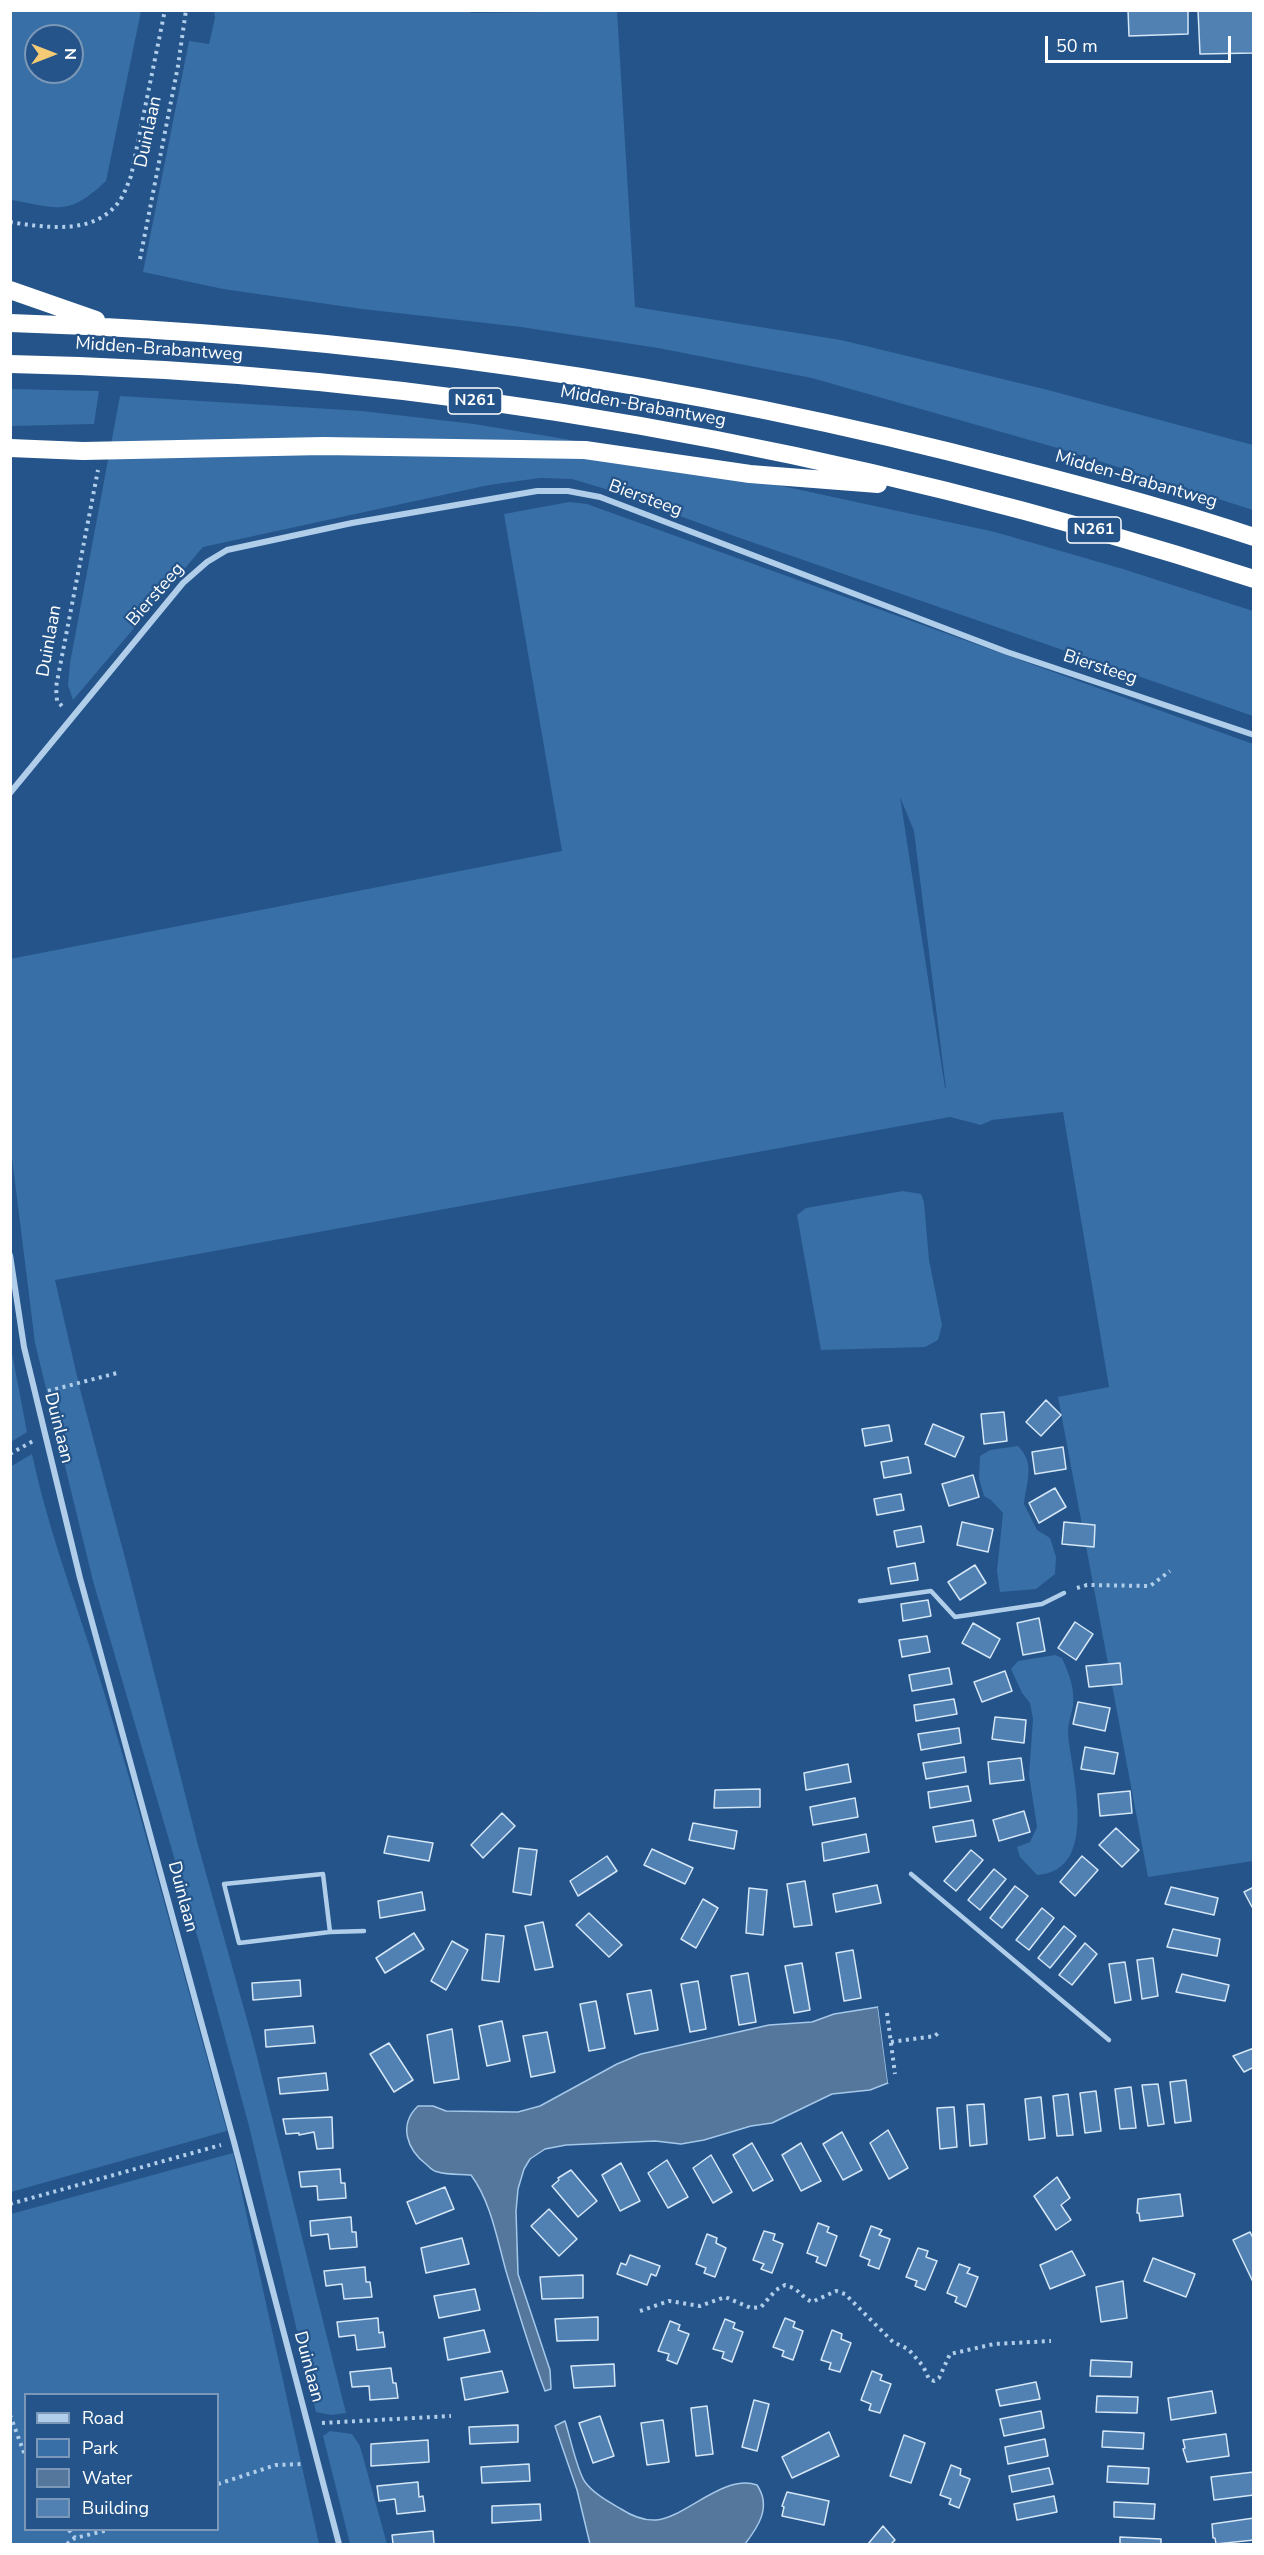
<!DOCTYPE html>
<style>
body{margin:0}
#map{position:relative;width:1264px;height:2555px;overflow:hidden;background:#245489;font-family:"Nunito Sans",sans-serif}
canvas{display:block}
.frame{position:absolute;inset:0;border:12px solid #fff;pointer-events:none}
.legend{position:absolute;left:24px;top:2393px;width:195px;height:138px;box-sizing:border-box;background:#245489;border:2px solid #7c98b8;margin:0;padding:8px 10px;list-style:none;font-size:18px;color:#fff}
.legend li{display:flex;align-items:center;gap:12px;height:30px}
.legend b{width:30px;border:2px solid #7c98b8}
.north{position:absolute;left:24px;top:24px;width:60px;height:60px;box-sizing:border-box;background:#245489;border:2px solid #7c98b8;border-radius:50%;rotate:90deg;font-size:16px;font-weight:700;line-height:24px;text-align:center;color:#fff}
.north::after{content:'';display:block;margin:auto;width:21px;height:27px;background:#f4ca74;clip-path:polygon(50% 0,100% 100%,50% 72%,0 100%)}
.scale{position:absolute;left:1045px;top:36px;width:186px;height:27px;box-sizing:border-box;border:3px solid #fff;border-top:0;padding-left:8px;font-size:18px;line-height:21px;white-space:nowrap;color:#fff;-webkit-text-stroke:4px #245489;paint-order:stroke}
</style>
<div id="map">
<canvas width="1264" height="2555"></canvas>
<div class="frame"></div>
<ul class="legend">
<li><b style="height:8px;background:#b0cdea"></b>Road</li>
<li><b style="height:16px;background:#386fa6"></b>Park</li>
<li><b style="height:16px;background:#55779c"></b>Water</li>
<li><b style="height:16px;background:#5081b2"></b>Building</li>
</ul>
<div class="north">N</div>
<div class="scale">50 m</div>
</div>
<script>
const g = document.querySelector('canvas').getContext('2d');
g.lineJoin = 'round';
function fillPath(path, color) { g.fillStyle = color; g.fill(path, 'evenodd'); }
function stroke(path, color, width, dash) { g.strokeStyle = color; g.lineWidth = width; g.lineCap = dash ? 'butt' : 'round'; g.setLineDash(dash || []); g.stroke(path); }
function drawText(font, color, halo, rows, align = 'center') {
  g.font = font + ' "Nunito Sans",sans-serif'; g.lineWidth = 4.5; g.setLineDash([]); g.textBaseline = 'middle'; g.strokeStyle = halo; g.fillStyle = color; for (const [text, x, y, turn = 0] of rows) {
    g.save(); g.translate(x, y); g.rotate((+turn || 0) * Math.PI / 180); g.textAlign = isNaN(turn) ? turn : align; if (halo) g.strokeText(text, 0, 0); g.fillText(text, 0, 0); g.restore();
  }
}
const green = new Path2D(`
 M 470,10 L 471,13 L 617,11 L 635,307 L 841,340 L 1048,390 L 1253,445 L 1253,510 L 1061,449 L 812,378 L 658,348 L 521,327 L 362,309 L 223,289 L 143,272 L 189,41 L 209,44 L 215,18 L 214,11 Z
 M 10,11 L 141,11 L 106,181 C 68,217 58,208 11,200 ZM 36,36 L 72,36 L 72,72 L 36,72 Z
 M 11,389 L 99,391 L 94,424 L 11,426 Z
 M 120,396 L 362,411 L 474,424 L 565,439 L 995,532 L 1123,569 L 1253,611 L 1253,716 L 737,537 L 612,491 L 572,479 L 540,478 L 489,485 L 203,547 L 73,700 L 68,685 L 70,663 Z
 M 569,502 L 587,504 L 1253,744 L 1253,1861 L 1148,1877 L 1058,1397 L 1109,1387 L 1063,1112 L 992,1120 L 981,1125 L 950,1117 L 55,1280 L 80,1389 L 125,1558 L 198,1845 L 253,2041 L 346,2413 L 331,2415 L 316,2412 L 249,2126 L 201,1949 L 93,1581 L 35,1343 L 11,1150 L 10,959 L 562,851 L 504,514 ZM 900,797 L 914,831 L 946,1089 L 945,1088 Z
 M 903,1191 L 921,1194 L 924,1202 L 929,1260 L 942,1325 L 938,1340 L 925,1347 L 821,1350 L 797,1215 L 806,1208 Z
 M 11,1348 L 27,1432 L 11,1442 L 10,1442 Z
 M 1018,1446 C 1036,1464 1026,1482 1024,1504 L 1037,1530 L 1050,1538 L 1056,1557 L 1055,1574 L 1036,1589 L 1000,1592 L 997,1571 L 1003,1513 L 991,1500 L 984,1496 L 979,1478 L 980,1456 L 990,1450 Z
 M 32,1454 C 49,1534 79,1610 103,1689 C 147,1835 186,1983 227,2131 L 11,2192 L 10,1467 Z
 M 1055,1655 L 1062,1658 C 1069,1674 1075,1688 1073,1706 C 1071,1715 1068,1724 1068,1733 C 1071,1773 1101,1871 1037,1875 L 1020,1857 L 1017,1847 L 1030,1842 L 1037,1827 L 1029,1775 L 1033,1719 L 1030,1703 L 1022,1693 L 1011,1669 L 1018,1661 Z
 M 233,2153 L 319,2544 L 11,2544 L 11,2214 ZM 26,2394 L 218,2394 L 218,2530 L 26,2530 Z
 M 330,2431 L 352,2434 L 360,2446 L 387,2544 L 350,2544 L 323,2436 Z`);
const water = new Path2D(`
 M 878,2007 L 888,2083 L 870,2090 L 832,2094 L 772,2123 L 751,2126 L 704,2140 L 681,2144 L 655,2141 L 566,2145 L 545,2149 L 530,2159 L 524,2169 L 518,2189 L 516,2211 L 518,2274 L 550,2370 L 551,2389 L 545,2391 C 530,2351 518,2311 506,2271 C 497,2239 491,2202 471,2175 C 460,2174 448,2175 438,2172 C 434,2172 430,2168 427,2165 C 407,2150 398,2125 418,2106 L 433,2106 L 446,2111 L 518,2112 L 540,2106 L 617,2064 L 641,2054 L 769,2025 L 812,2022 L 834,2014 Z
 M 565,2421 C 570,2436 577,2471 585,2482 C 594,2494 609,2502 621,2509 C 632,2516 643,2521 656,2520 C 685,2518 724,2473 757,2485 C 772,2507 758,2527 745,2544 L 590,2544 L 577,2490 L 555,2426 Z`);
const pier = new Path2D(`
 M 881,2006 L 891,2083 L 888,2083 L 878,2007 Z`);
const building = new Path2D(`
 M 1128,10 L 1188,10 L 1188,34 L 1129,36 Z
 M 1198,10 L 1254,10 L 1254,53 L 1200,54 Z
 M 1046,1400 L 1061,1415 L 1041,1436 L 1026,1422 Z
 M 1004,1412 L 1007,1441 L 984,1444 L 981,1414 Z
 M 933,1424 L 964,1437 L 955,1457 L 925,1444 Z
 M 889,1425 L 892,1441 L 865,1446 L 862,1429 Z
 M 1063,1447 L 1066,1469 L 1035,1474 L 1032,1452 Z
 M 908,1457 L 911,1473 L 884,1478 L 881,1462 Z
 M 973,1475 L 979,1497 L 949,1506 L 942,1484 Z
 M 1055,1488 L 1066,1507 L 1039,1523 L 1029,1503 Z
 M 901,1494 L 904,1510 L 877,1515 L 874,1499 Z
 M 962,1522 L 993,1529 L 988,1552 L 957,1545 Z
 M 1064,1522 L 1095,1525 L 1094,1547 L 1062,1544 Z
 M 921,1526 L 924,1542 L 897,1547 L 894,1531 Z
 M 915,1563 L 918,1580 L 891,1584 L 888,1568 Z
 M 975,1565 L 986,1583 L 960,1600 L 948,1582 Z
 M 928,1600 L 931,1616 L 903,1621 L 901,1604 Z
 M 1039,1618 L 1045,1651 L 1023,1655 L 1017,1623 Z
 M 1075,1622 L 1093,1634 L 1076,1660 L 1058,1648 Z
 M 973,1623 L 1000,1639 L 990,1658 L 962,1643 Z
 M 927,1636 L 930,1652 L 902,1657 L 899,1640 Z
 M 1120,1663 L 1122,1684 L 1089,1687 L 1086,1666 Z
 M 949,1668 L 952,1684 L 912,1691 L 909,1675 Z
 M 1005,1671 L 1012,1691 L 982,1702 L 974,1682 Z
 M 954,1699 L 957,1714 L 916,1721 L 914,1705 Z
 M 1078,1702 L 1110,1708 L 1105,1731 L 1073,1724 Z
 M 995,1717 L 1026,1720 L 1024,1743 L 992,1739 Z
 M 959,1728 L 961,1743 L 921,1750 L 918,1734 Z
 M 1085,1747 L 1118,1753 L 1114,1774 L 1081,1769 Z
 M 964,1757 L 966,1772 L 926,1779 L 923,1763 Z
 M 1021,1758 L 1024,1780 L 990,1784 L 988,1762 Z
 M 848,1764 L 851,1782 L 806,1790 L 804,1773 Z
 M 968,1786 L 971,1801 L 930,1808 L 928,1792 Z
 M 760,1789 L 760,1807 L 714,1808 L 715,1790 Z
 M 1130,1791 L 1132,1813 L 1100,1816 L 1098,1794 Z
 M 855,1798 L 858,1817 L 813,1825 L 810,1807 Z
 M 1024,1811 L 1030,1832 L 999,1841 L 993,1820 Z
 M 502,1813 L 515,1826 L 483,1858 L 471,1845 Z
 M 973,1820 L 976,1836 L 936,1842 L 933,1827 Z
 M 693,1823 L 737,1831 L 734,1849 L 689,1840 Z
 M 1116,1828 L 1139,1850 L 1122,1867 L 1099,1845 Z
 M 866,1834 L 869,1852 L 824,1861 L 822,1843 Z
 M 388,1836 L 433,1843 L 429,1861 L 384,1853 Z
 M 519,1848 L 537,1850 L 531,1895 L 513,1892 Z
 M 652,1849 L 693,1868 L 685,1884 L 644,1865 Z
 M 971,1850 L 983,1860 L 956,1891 L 944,1881 Z
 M 607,1856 L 617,1871 L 578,1896 L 570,1881 Z
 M 1082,1856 L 1098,1870 L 1075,1896 L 1060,1882 Z
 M 994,1869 L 1006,1879 L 980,1910 L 968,1900 Z
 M 805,1881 L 812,1925 L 794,1927 L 787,1884 Z
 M 877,1885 L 881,1903 L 836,1912 L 833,1894 Z
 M 1015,1886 L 1028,1896 L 1002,1928 L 990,1918 Z
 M 1171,1887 L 1218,1898 L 1214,1915 L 1165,1904 Z
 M 1254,1887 L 1254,1906 L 1252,1907 L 1244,1892 Z
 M 749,1888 L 767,1890 L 763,1935 L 746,1933 Z
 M 422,1892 L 425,1910 L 380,1918 L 378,1901 Z
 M 703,1899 L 718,1908 L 696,1948 L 681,1939 Z
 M 1042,1908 L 1054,1918 L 1029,1950 L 1016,1940 Z
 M 589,1913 L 622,1945 L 609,1957 L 576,1925 Z
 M 543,1922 L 553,1967 L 535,1970 L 525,1926 Z
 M 1064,1926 L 1076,1936 L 1050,1968 L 1038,1958 Z
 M 1173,1929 L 1220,1939 L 1217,1956 L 1167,1947 Z
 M 414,1933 L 424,1949 L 385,1973 L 376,1958 Z
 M 486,1934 L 504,1936 L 499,1982 L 482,1980 Z
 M 452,1941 L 468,1950 L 446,1990 L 431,1981 Z
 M 1085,1943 L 1097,1954 L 1072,1985 L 1059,1975 Z
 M 853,1950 L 861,1998 L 844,2001 L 836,1953 Z
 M 1153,1958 L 1158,1996 L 1142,1999 L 1137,1960 Z
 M 1125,1962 L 1131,2000 L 1115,2003 L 1109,1964 Z
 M 802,1963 L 810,2010 L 794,2013 L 785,1966 Z
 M 748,1973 L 756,2022 L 739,2025 L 731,1976 Z
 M 1182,1974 L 1229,1985 L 1225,2001 L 1176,1992 Z
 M 300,1980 L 301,1996 L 253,2000 L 252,1983 Z
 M 698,1981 L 706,2029 L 690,2032 L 681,1984 Z
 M 651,1990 L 658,2030 L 635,2034 L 627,1994 Z
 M 596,2001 L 605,2048 L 589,2051 L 580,2004 Z
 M 502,2021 L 510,2061 L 487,2066 L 479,2026 Z
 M 313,2026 L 315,2043 L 266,2047 L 265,2030 Z
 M 452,2029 L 459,2079 L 434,2083 L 427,2035 Z
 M 547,2032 L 555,2072 L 531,2077 L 523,2036 Z
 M 389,2043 L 413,2080 L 394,2092 L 370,2054 Z
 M 1254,2048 L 1254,2067 L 1244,2072 L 1233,2056 Z
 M 326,2073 L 328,2090 L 280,2094 L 278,2078 Z
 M 1186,2080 L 1191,2121 L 1175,2123 L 1170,2082 Z
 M 1158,2084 L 1164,2124 L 1148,2126 L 1142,2085 Z
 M 1131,2087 L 1136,2128 L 1120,2129 L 1115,2089 Z
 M 1096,2091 L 1101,2131 L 1085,2133 L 1080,2093 Z
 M 1068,2094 L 1073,2135 L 1057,2136 L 1053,2096 Z
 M 1041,2097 L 1045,2138 L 1029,2140 L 1025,2099 Z
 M 984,2104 L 987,2144 L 970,2146 L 967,2105 Z
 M 954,2107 L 957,2147 L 940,2149 L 937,2108 Z
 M 332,2117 L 333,2148 L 317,2149 L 314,2132 L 299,2135 L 299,2133 L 286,2134 L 283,2119 Z
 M 888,2130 L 908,2168 L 889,2179 L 870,2143 Z
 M 842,2132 L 862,2170 L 843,2180 L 823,2144 Z
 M 752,2143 L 773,2180 L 753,2191 L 733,2155 Z
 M 801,2143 L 821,2181 L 801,2191 L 782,2155 Z
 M 711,2155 L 732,2192 L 713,2203 L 693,2168 Z
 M 667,2160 L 688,2197 L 668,2208 L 648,2173 Z
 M 621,2163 L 640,2201 L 620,2211 L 602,2175 Z
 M 340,2169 L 341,2183 L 345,2183 L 346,2198 L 318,2200 L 317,2186 L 301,2187 L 299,2172 Z
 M 571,2170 L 597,2201 L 578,2217 L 552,2186 L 559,2180 L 558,2178 Z
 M 1057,2177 L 1070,2198 L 1061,2205 L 1071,2220 L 1056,2230 L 1034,2196 Z
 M 445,2187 L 454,2209 L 416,2224 L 407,2202 Z
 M 1180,2194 L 1183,2216 L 1140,2221 L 1139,2213 L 1137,2213 L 1138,2199 Z
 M 549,2209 L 577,2239 L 559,2256 L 531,2226 Z
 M 351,2217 L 352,2232 L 356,2232 L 357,2247 L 330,2249 L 328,2234 L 311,2236 L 310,2221 Z
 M 818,2223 L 829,2227 L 827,2232 L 837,2236 L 826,2266 L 816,2262 L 818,2257 L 807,2253 Z
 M 871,2226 L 882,2230 L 879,2235 L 890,2239 L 879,2269 L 868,2265 L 870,2260 L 860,2256 Z
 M 764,2231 L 775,2234 L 773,2240 L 783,2244 L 772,2273 L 761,2269 L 764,2264 L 753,2260 Z
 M 1250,2232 L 1254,2240 L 1253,2282 L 1233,2240 Z
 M 707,2234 L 717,2238 L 716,2243 L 726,2248 L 715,2277 L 704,2273 L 706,2268 L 696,2264 Z
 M 462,2238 L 469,2264 L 426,2273 L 421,2248 Z
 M 918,2248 L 928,2251 L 926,2257 L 937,2261 L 925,2290 L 915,2286 L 917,2281 L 906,2277 Z
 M 1072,2251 L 1085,2275 L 1050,2289 L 1040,2265 Z
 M 630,2255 L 660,2266 L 656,2276 L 651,2274 L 647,2285 L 617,2274 L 621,2263 L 626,2265 Z
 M 1153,2258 L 1195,2274 L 1186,2297 L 1144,2281 Z
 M 959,2264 L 970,2268 L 967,2273 L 978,2277 L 966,2307 L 955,2302 L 957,2297 L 947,2293 Z
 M 365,2267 L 366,2282 L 370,2282 L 372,2297 L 344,2299 L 342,2284 L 326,2286 L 324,2271 Z
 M 583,2275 L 583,2298 L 542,2299 L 540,2277 Z
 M 1123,2281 L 1127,2318 L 1101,2322 L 1096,2287 Z
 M 475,2289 L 480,2310 L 439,2318 L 434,2296 Z
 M 598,2317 L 598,2340 L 557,2341 L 555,2319 Z
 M 378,2318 L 379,2333 L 383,2332 L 385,2347 L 357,2350 L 355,2335 L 339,2337 L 337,2322 Z
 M 785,2318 L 795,2322 L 793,2327 L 803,2331 L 793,2360 L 782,2356 L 784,2351 L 773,2347 Z
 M 725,2319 L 735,2323 L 733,2328 L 743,2332 L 732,2362 L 722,2358 L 724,2352 L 713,2349 Z
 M 670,2321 L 680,2325 L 678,2330 L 689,2334 L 677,2364 L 667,2360 L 669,2354 L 658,2351 Z
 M 484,2330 L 490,2352 L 448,2360 L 444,2338 Z
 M 832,2330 L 842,2334 L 841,2339 L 851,2343 L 840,2372 L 829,2369 L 831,2363 L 821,2360 Z
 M 1091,2360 L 1132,2362 L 1131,2377 L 1090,2376 Z
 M 614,2364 L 615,2386 L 574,2388 L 571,2366 Z
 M 391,2368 L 393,2383 L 396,2383 L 398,2398 L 370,2400 L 369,2386 L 352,2387 L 350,2372 Z
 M 502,2371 L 508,2392 L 465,2400 L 461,2378 Z
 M 872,2371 L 882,2375 L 880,2380 L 891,2384 L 880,2413 L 869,2410 L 871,2404 L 861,2400 Z
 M 1036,2382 L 1040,2399 L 1000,2406 L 996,2390 Z
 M 1212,2391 L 1216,2413 L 1171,2420 L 1168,2398 Z
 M 1097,2396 L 1138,2397 L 1137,2413 L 1096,2412 Z
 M 754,2400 L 769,2404 L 757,2451 L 742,2447 Z
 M 707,2406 L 713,2454 L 696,2456 L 691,2408 Z
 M 1041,2411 L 1044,2428 L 1004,2436 L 1000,2419 Z
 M 600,2416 L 614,2456 L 593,2463 L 579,2423 Z
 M 663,2420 L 669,2462 L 647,2465 L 641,2423 Z
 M 518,2425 L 518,2442 L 470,2444 L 469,2427 Z
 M 1103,2431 L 1144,2433 L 1143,2449 L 1102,2447 Z
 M 829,2432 L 839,2456 L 792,2478 L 782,2457 Z
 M 1226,2434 L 1229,2456 L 1187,2462 L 1183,2449 L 1185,2448 L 1183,2440 Z
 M 904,2435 L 925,2443 L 911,2483 L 890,2476 Z
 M 1045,2439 L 1048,2456 L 1008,2464 L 1005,2447 Z
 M 428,2440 L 429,2462 L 371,2466 L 371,2444 Z
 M 529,2464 L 530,2481 L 482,2483 L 481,2467 Z
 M 951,2465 L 961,2469 L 960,2475 L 970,2479 L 959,2508 L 949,2504 L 951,2499 L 940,2495 Z
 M 1108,2466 L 1149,2468 L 1148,2484 L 1107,2482 Z
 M 1049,2468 L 1053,2484 L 1012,2492 L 1009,2476 Z
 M 1254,2472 L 1254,2495 L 1214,2500 L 1211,2477 Z
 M 418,2482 L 419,2497 L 423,2496 L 425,2511 L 397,2514 L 395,2499 L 379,2501 L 377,2486 Z
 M 787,2492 L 829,2501 L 824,2525 L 782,2516 L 784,2507 L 782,2506 Z
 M 1054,2496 L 1057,2512 L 1017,2520 L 1014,2504 Z
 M 1114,2502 L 1155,2504 L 1154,2519 L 1114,2517 Z
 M 540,2504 L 541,2520 L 492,2523 L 492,2506 Z
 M 1254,2518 L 1254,2540 L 1216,2544 L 1215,2538 L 1213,2538 L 1212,2524 Z
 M 883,2526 L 895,2540 L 891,2544 L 868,2544 Z
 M 433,2531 L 434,2544 L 393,2544 L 392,2535 Z
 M 1120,2537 L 1161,2539 L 1161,2544 L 1120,2544 Z`);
const path = new Path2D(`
 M 10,222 C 47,228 99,236 122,197 C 126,190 128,183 131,176 L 165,10
 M 140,259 L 178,66 L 186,10
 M 62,706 L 57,701 L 56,687 L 98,470
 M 48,1391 L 117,1373
 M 10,1454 L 33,1441
 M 1077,1588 L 1087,1585 L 1150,1586 L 1170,1571
 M 887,2013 L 895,2074
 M 891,2042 L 935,2036 L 940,2031
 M 10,2204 L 221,2145
 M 640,2311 L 669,2301 L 700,2306 L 725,2297 L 751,2308 L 761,2307 L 776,2290 L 785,2285 C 800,2289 800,2296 812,2302 L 836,2291 L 845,2294 L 893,2342 L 908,2349 L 923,2366 L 929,2379 L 934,2381 L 939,2378 L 950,2354 L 994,2344 L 1051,2341
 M 10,2415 L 26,2458
 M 322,2423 L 451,2416
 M 218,2484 L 276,2465 L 302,2464
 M 69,2530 L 75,2538 L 108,2530
 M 67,2544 L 75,2538`);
const lane = new Path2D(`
 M 860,1601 L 931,1591 L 955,1617 L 1042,1604 L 1064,1593
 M 911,1874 L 1109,2040
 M 330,1932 L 239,1943 L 224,1884 L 323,1874 L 330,1932 L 364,1931`);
const street = new Path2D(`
 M 10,793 L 183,583 L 207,562 L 227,550 L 352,523 L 537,491 L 568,491 L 600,497 L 1007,652 L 1254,735
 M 10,1255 L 24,1347 L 80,1578 L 234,2142 L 339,2544`);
const highway = new Path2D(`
 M 10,290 L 96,320
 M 10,323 C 348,334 683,381 1009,467 C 1091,488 1173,510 1254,537
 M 10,364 C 432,372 853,449 1254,579
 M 10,448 L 83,451 L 323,446 L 585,450 L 750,474 L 878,484`);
const shields = [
 [475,401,54],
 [1094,530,54]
];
const shieldNames = [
 ["N261",475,401],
 ["N261",1094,530]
];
const streetNames = [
 ["Duinlaan",149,132,-78],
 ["Midden-Brabantweg",159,350,4],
 ["Midden-Brabantweg",643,407,10],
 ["Midden-Brabantweg",1136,480,16],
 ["Biersteeg",645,499,20],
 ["Biersteeg",156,595,-49],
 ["Duinlaan",50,641,-80],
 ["Biersteeg",1100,668,18],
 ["Duinlaan",58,1428,76],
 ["Duinlaan",182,1897,75],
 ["Duinlaan",308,2367,75]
];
fillPath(green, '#386fa6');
fillPath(water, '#55779c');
stroke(water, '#a5c8ea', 1.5);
fillPath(pier, '#245489');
fillPath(building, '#5081b2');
stroke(building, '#d5e6f7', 1.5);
stroke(path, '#b0cdea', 4, [3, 4.5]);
stroke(lane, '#b0cdea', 4.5);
stroke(street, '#b0cdea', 6);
stroke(highway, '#fff', 18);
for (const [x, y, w] of shields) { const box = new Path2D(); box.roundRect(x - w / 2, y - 13, w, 26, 4.5); g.fillStyle = '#245489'; g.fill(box); stroke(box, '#fff', 1.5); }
drawText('bold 16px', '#fff', null, shieldNames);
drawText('18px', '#fff', '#245489', streetNames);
</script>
